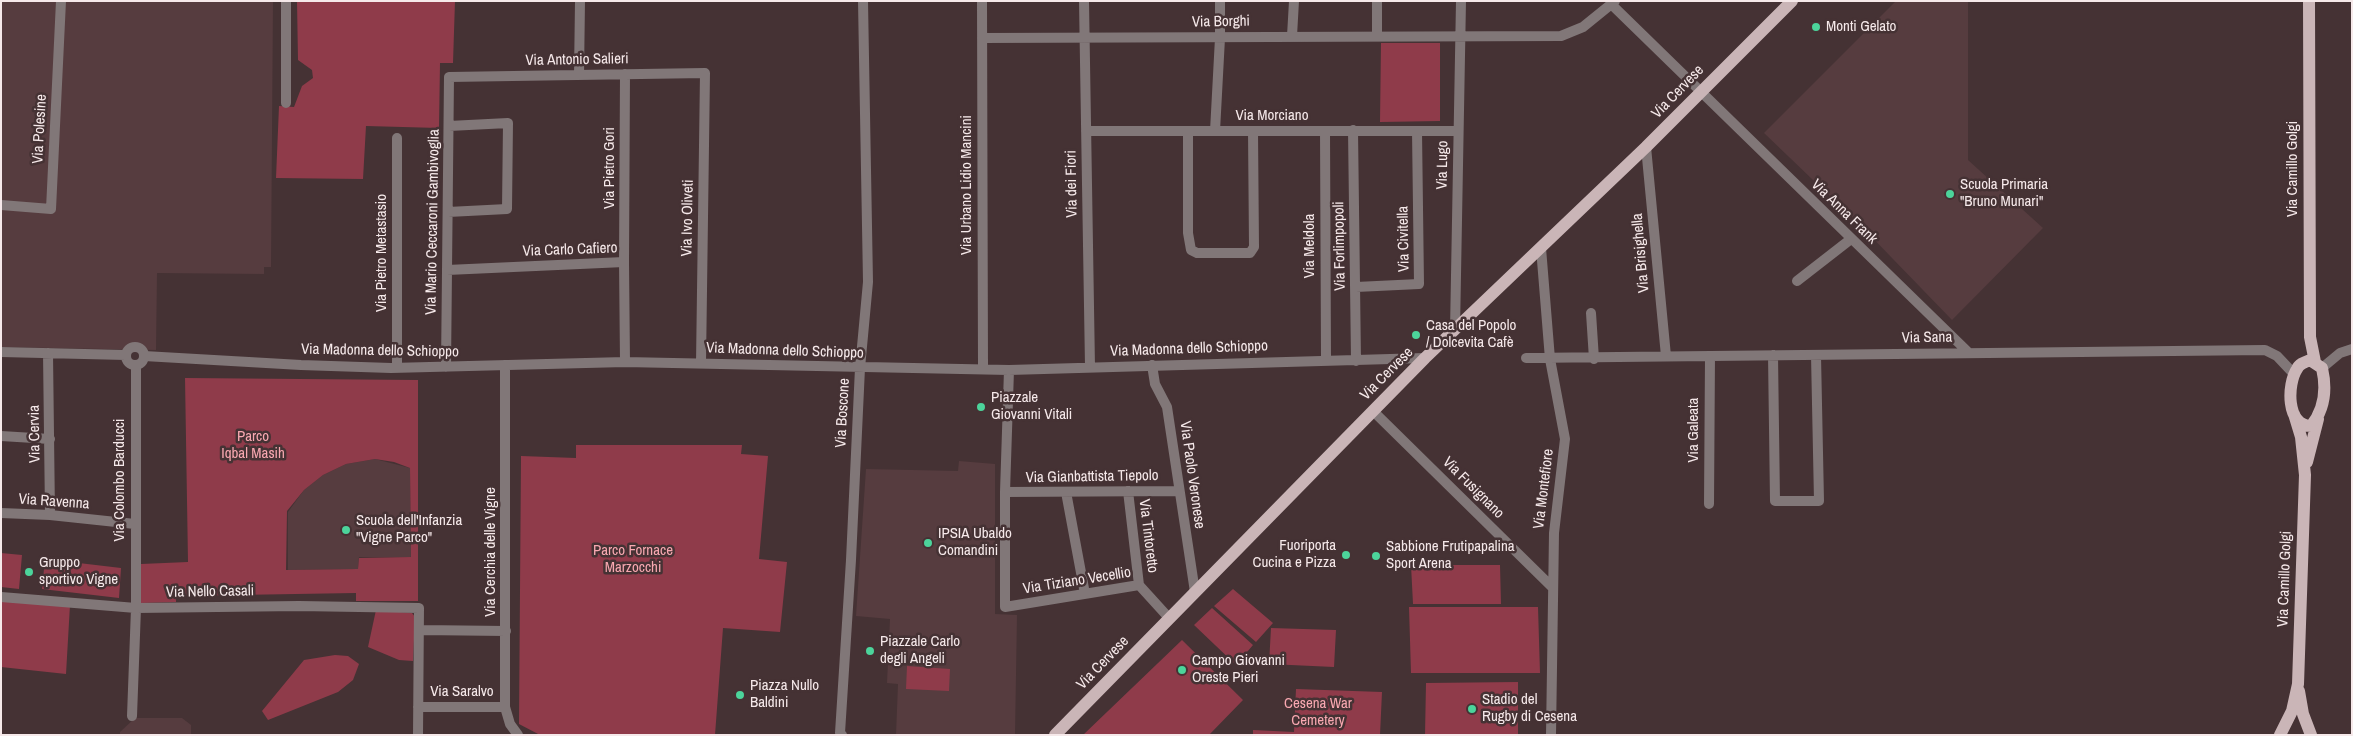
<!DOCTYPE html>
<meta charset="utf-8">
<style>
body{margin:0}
#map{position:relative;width:2353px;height:736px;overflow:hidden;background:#453234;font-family:"Archivo Narrow",sans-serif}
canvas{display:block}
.frame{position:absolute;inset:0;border:2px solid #f6e9ea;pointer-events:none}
</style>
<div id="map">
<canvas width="2353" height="736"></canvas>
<div class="frame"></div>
</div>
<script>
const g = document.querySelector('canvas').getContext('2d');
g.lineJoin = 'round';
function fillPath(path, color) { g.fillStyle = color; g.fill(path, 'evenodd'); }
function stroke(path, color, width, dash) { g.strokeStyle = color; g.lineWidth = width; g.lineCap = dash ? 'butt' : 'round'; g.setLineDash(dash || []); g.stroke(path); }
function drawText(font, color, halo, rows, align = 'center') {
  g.font = font + ' "Archivo Narrow",sans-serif'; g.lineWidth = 5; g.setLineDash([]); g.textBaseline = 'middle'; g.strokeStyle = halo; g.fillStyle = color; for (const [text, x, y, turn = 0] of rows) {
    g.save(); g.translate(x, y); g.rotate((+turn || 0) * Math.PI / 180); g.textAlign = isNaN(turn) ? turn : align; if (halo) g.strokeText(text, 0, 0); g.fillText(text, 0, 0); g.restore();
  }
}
const built = new Path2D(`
 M 1,1 L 273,1 L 271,267 L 264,267 L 264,274 L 157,273 L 156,350 L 1,347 Z
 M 1896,1 L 1968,1 L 1968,160 L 2043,228 L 1952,320 L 1862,227 L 1764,133 Z
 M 375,459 L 410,468 L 411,557 L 359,557 L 358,569 L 288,570 L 288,512 L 304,490 L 323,475 L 346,464 Z
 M 959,461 L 995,464 L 995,614 L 1017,615 L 1015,735 L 896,735 L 898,684 L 887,683 L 890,619 L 856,616 L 866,469 L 958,471 Z
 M 135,718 L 182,718 L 191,725 L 191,735 L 120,735 L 120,732 Z`);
const green = new Path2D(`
 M 297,1 L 455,1 L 453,63 L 440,63 L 439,128 L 366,126 L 363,179 L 276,178 L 279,106 L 294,107 L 302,86 L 313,78 L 312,70 L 298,60 Z
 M 1381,43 L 1440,43 L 1440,121 L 1380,122 Z
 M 185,378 L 418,380 L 418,601 L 356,601 L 356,593 L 176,596 L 176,602 L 141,603 L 141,564 L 188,562 ZM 375,459 L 394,462 L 410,468 L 411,557 L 359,558 L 358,569 L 286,570 L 287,511 L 304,490 L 323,475 L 346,464 Z
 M 576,445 L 742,445 L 741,454 L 768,456 L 759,559 L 787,562 L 780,632 L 723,628 L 715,735 L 540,735 L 519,724 L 521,456 L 576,458 Z
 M 1,553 L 22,555 L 19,589 L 1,587 Z
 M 45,559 L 121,568 L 119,598 L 42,589 Z
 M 1411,565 L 1500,565 L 1501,604 L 1413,604 Z
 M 1233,589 L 1273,623 L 1256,642 L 1214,606 Z
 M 1,599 L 70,605 L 66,674 L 1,667 Z
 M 1409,607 L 1538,607 L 1540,673 L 1411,673 Z
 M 1212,608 L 1253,645 L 1236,665 L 1194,625 Z
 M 376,610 L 412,613 L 415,617 L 413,661 L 399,660 L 368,647 Z
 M 1271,628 L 1336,630 L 1334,667 L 1269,664 Z
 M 1182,640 L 1243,700 L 1209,735 L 1083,735 Z
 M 335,655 L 348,656 L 359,664 L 353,680 L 338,692 L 268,720 L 262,711 L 304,660 Z
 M 907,666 L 950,669 L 949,691 L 906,689 Z
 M 1518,682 L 1518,735 L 1425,735 L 1426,683 Z
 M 1296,689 L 1382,692 L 1380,735 L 1253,735 L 1253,730 L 1294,732 Z`);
const minor = new Path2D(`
 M 286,1 L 286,103
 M 982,1 L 983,369
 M 1084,1 L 1090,367
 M 1611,4 L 1968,352
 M 1292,36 L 1294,1
 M 1377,36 L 1377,1
 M 982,38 L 1561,36 L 1583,27 L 1615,1
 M 579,75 L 580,1
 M 1353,130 L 1356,361
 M 1086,131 L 1458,131
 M 1188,131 L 1188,233 L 1191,250 L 1197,253 L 1250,253 L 1254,247 L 1253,131
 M 1215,131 L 1220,38 L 1220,1
 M 1325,131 L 1326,360
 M 1646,147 L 1666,356
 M 1,205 L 51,209 L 61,1
 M 448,212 L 507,209 L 508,123 L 449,126
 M 1541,248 L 1550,359 L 1565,439 L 1554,533 L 1551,735
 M 624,262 L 625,74
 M 447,270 L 624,262 L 625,362
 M 1797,281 L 1851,239
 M 1356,287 L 1419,284 L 1417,131
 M 1591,313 L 1594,359
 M 1455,330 L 1461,1
 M126 356a9 9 0 1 1 18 0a9 9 0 1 1-18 0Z
 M 1,352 L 126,355
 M 48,353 L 50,515
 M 1773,355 L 1775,501 L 1819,501 L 1816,355
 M 144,356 L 301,365 L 391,368 L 625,362 L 1009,370 L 1425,358
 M 1526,358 L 2265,350 L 2277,356 L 2294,374
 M 505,365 L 505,707 L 510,724 L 518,735
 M 1152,365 L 1155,384 L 1167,407 L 1195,592
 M 397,367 L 397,138
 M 446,367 L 449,77 L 705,73 L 701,363
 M 2322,368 L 2340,353 L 2352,349
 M 1009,370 L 1005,492 L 1005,607 L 1139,585
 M 1373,411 L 1552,587
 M 1,436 L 50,439
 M 1128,491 L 1139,585
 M 1005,492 L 1179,491
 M 1066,492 L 1085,594
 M 1709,504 L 1710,356
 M 1,513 L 50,515 L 135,524
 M 1139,585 L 1169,618
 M 1,597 L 136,608 L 299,606 L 419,608 L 418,735
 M 420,630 L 506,631
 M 418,707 L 505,707
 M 132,716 L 136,608 L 136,365
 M 842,735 L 840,733 L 851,560 L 860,368 L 868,282 L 863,1`);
const major = new Path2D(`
 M 2309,1 L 2310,337 L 2315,362
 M 2310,360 L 2322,368 C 2327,390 2325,409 2311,426 C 2286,426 2287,384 2297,369 C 2299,364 2305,362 2310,360 Z
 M 2307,462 L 2318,419
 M 2299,691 L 2303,714 L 2311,735
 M 1055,735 L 1425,358 L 1646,147 L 1792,1
 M 2280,735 L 2292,711 L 2298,684 L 2305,475 L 2301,437 L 2294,414`);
const markers = [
 [1816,27,5,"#4cd49b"],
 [1950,194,5,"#4cd49b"],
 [1416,335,5,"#4cd49b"],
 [981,407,5,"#4cd49b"],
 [346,530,5,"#4cd49b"],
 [928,543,5,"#4cd49b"],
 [1346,555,5,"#4cd49b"],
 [1376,556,5,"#4cd49b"],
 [29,572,5,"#4cd49b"],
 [870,651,5,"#4cd49b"],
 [1182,670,5,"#4cd49b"],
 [740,695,5,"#4cd49b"],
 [1472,709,5,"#4cd49b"]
];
const streetNames = [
 ["Via Borghi",1221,22,-1],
 ["Via Antonio Salieri",577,60,-1],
 ["Via Cervese",1678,92,-46],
 ["Via Morciano",1272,116],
 ["Via Polesine",40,129,-87],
 ["Via Lugo",1443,165,-89],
 ["Via Pietro Gori",610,168,-90],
 ["Via Camillo Golgi",2293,169,-90],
 ["Via dei Fiori",1072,184,-91],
 ["Via Urbano Lidio Mancini",967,185,-90],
 ["Via Anna Frank",1844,212,44],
 ["Via Ivo Oliveti",688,218,-89],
 ["Via Mario Ceccaroni Gambivoglia",433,222,-89],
 ["Via Civitella",1404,239,-91],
 ["Via Meldola",1310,246,-90],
 ["Via Forlimpopoli",1340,246,-91],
 ["Via Carlo Cafiero",570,250,-2],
 ["Via Pietro Metastasio",382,253,-90],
 ["Via Brisighella",1641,253,-95],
 ["Via Sana",1927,338,-1],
 ["Via Madonna dello Schioppo",1189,349,-2],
 ["Via Madonna dello Schioppo",380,351,1],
 ["Via Madonna dello Schioppo",785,351,2],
 ["Via Cervese",1387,374,-45],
 ["Via Boscone",843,413,-87],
 ["Via Galeata",1694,430,-90],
 ["Via Cervia",35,434,-91],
 ["Via Paolo Veronese",1192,475,82],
 ["Via Gianbattista Tiepolo",1092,477,-1],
 ["Via Colombo Barducci",120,480,-90],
 ["Via Fusignano",1473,488,45],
 ["Via Montefiore",1544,489,-83],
 ["Via Ravenna",54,502,4],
 ["Via Tintoretto",1148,536,83],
 ["Via Cerchia delle Vigne",491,552,-90],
 ["Via Camillo Golgi",2285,579,-88],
 ["Via Tiziano Vecellio",1077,581,-9],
 ["Via Nello Casali",210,592,-1],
 ["Via Cervese",1103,663,-46],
 ["Via Saralvo",462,692]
];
const poiNames = [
 ["Monti Gelato",1826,27],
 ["Scuola Primaria",1960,185],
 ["\"Bruno Munari\"",1960,202],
 ["Casa del Popolo",1426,326],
 ["/ Dolcevita Cafè",1426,343],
 ["Piazzale",991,398],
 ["Giovanni Vitali",991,415],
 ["Scuola dell'Infanzia",356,521],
 ["\"Vigne Parco\"",356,538],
 ["IPSIA Ubaldo",938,534],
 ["Comandini",938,551],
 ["Fuoriporta",1336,546,"right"],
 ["Cucina e Pizza",1336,563,"right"],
 ["Sabbione Frutipapalina",1386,547],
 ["Sport Arena",1386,564],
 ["Gruppo",39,563],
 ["sportivo Vigne",39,580],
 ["Piazzale Carlo",880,642],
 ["degli Angeli",880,659],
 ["Campo Giovanni",1192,661],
 ["Oreste Pieri",1192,678],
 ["Piazza Nullo",750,686],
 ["Baldini",750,703],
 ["Stadio del",1482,700],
 ["Rugby di Cesena",1482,717]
];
const parkNames = [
 ["Parco",253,437],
 ["Iqbal Masih",253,454],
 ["Parco Fornace",633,551],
 ["Marzocchi",633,568],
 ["Cesena War",1318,704],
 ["Cemetery",1318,721]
];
fillPath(built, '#563c3f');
fillPath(green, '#8f3b4a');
stroke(minor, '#817778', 10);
stroke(major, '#cab5b7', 12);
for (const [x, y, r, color] of markers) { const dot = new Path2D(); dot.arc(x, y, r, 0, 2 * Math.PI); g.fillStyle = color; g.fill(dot); stroke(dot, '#453234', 2); }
drawText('15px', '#f6e9ea', '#453234', streetNames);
drawText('15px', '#f6e9ea', '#453234', poiNames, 'left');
drawText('15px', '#f9a8b1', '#453234', parkNames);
</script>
